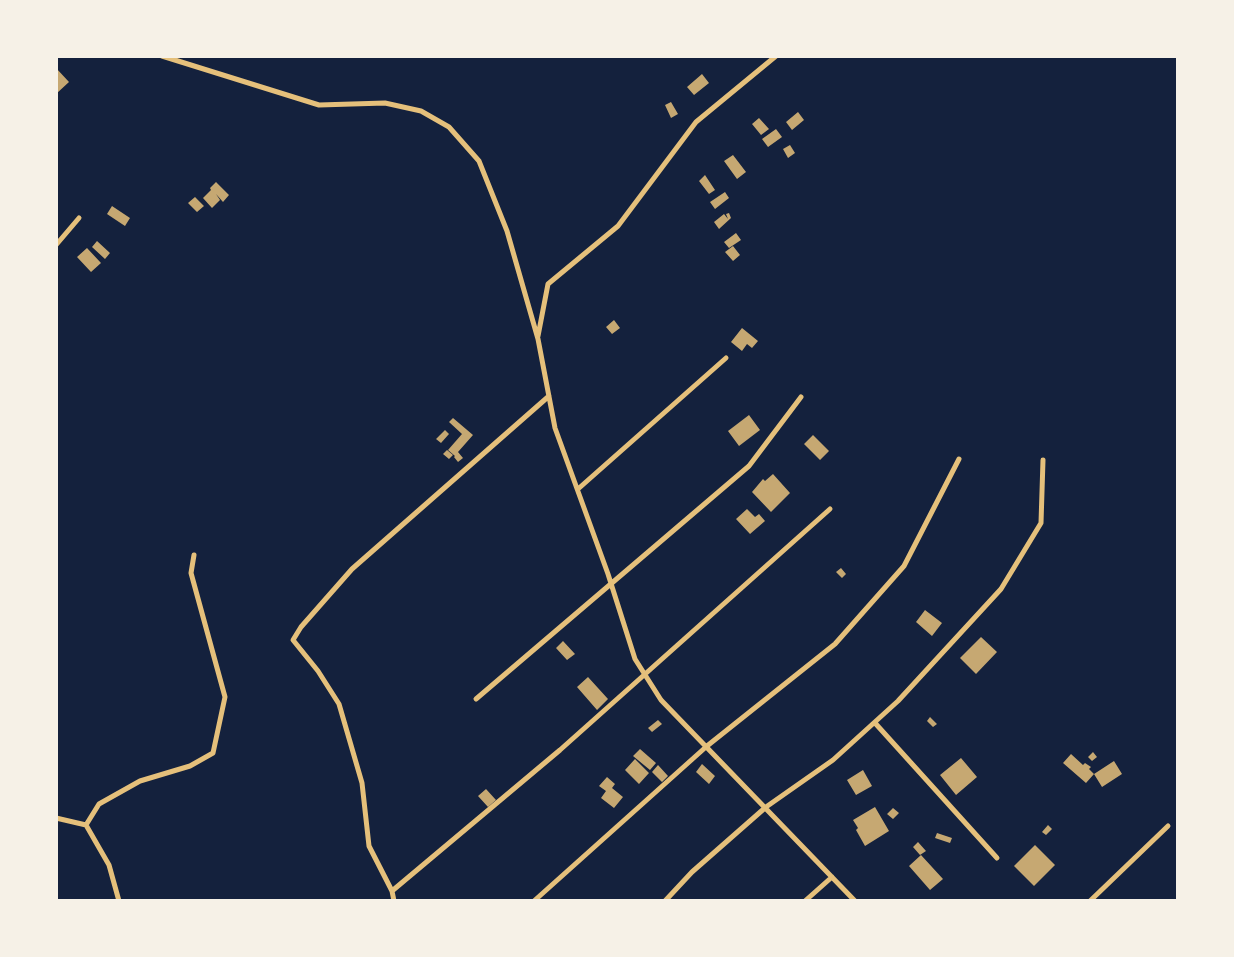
<!DOCTYPE html>
<style>
body{margin:0}
#map{position:relative;width:1234px;height:957px;overflow:hidden;background:#14213d;font-family:"Fira Sans Condensed",sans-serif}
canvas{display:block}
.frame{position:absolute;inset:0;border:58px solid #f6f1e7;pointer-events:none}
</style>
<div id="map">
<canvas width="1234" height="957"></canvas>
<div class="frame"></div>
</div>
<script>
const g = document.querySelector('canvas').getContext('2d');
g.lineJoin = 'round';
function fillPath(path, color) { g.fillStyle = color; g.fill(path, 'evenodd'); }
function stroke(path, color, width, dash) { g.strokeStyle = color; g.lineWidth = width; g.lineCap = dash ? 'butt' : 'round'; g.setLineDash(dash || []); g.stroke(path); }
const building = new Path2D(`
 M 56,68 L 69,82 L 56,94 Z
 M 702,74 L 709,83 L 694,95 L 687,87 Z
 M 671,102 L 678,114 L 671,118 L 665,105 Z
 M 798,112 L 804,120 L 792,130 L 786,122 Z
 M 759,118 L 769,129 L 761,135 L 752,124 Z
 M 776,129 L 782,137 L 768,147 L 762,139 Z
 M 790,145 L 795,153 L 788,158 L 783,149 Z
 M 733,155 L 746,172 L 737,179 L 724,161 Z
 M 705,175 L 715,190 L 709,194 L 699,181 Z
 M 216,182 L 229,195 L 223,202 L 216,194 L 220,200 L 212,208 L 203,198 L 211,190 L 210,188 Z
 M 725,192 L 729,198 L 715,209 L 710,202 Z
 M 195,197 L 204,206 L 197,212 L 188,203 Z
 M 112,206 L 130,218 L 125,226 L 107,214 Z
 M 729,213 L 731,218 L 719,229 L 714,222 L 724,214 L 728,219 L 726,214 Z
 M 736,233 L 741,240 L 729,248 L 724,242 Z
 M 97,241 L 110,253 L 105,259 L 92,247 Z
 M 733,246 L 740,255 L 733,261 L 725,252 Z
 M 87,248 L 101,263 L 91,272 L 77,257 Z
 M 614,320 L 620,328 L 612,334 L 606,327 Z
 M 742,328 L 758,341 L 752,348 L 747,344 L 742,351 L 731,342 Z
 M 749,415 L 760,430 L 739,446 L 728,431 Z
 M 453,418 L 473,435 L 458,452 L 463,458 L 458,462 L 454,457 L 455,456 L 448,450 L 462,434 L 449,422 Z
 M 445,430 L 449,434 L 441,443 L 436,439 Z
 M 813,435 L 829,451 L 820,460 L 804,444 Z
 M 447,450 L 453,455 L 449,459 L 443,454 Z
 M 773,474 L 790,493 L 771,512 L 752,492 L 763,479 L 765,481 Z
 M 747,509 L 755,517 L 759,514 L 765,521 L 750,534 L 736,519 Z
 M 841,568 L 846,574 L 842,578 L 836,572 Z
 M 925,610 L 942,623 L 932,636 L 916,622 Z
 M 981,637 L 997,652 L 976,674 L 960,658 Z
 M 563,641 L 575,654 L 567,660 L 556,648 Z
 M 588,677 L 608,699 L 597,710 L 577,687 Z
 M 930,717 L 937,724 L 933,727 L 927,721 Z
 M 658,720 L 662,724 L 652,732 L 648,728 Z
 M 640,749 L 656,763 L 650,770 L 633,756 Z
 M 1093,752 L 1097,757 L 1092,761 L 1088,757 Z
 M 1071,754 L 1083,765 L 1085,763 L 1091,767 L 1089,769 L 1094,774 L 1086,783 L 1063,763 Z
 M 961,758 L 977,777 L 956,795 L 940,775 Z
 M 635,759 L 649,773 L 639,784 L 625,770 Z
 M 1114,761 L 1122,774 L 1102,787 L 1094,774 Z
 M 702,764 L 715,776 L 709,784 L 696,772 Z
 M 658,765 L 668,776 L 662,782 L 652,772 Z
 M 863,770 L 872,786 L 856,795 L 847,780 Z
 M 607,777 L 615,784 L 612,788 L 623,797 L 614,808 L 601,798 L 606,791 L 599,786 Z
 M 486,789 L 496,800 L 488,807 L 478,796 Z
 M 875,807 L 889,831 L 865,846 L 856,830 L 858,828 L 853,820 Z
 M 893,808 L 899,813 L 893,819 L 887,814 Z
 M 1048,825 L 1052,829 L 1046,835 L 1042,832 Z
 M 937,833 L 952,838 L 950,843 L 935,838 Z
 M 918,842 L 926,851 L 920,855 L 913,847 Z
 M 1035,845 L 1055,865 L 1034,886 L 1014,866 Z
 M 921,855 L 943,879 L 930,890 L 909,866 Z`);
const minor = new Path2D(`
 M 162,56 L 319,105 L 385,103 L 421,111 L 449,127 L 479,161 L 507,231 L 538,339 L 555,428 L 608,574 L 635,659 L 661,700 L 855,901
 M 56,245 L 79,218
 M 538,336 L 548,284 L 618,226 L 696,122 L 776,56
 M 578,489 L 726,358
 M 476,699 L 749,466 L 801,397
 M 875,723 L 997,858
 M 56,818 L 86,825
 M 392,891 L 560,750 L 830,509
 M 119,901 L 109,865 L 86,825 L 99,804 L 140,781 L 190,766 L 213,753 L 225,697 L 191,573 L 194,555
 M 394,901 L 392,891 L 369,846 L 362,783 L 339,704 L 318,671 L 293,640 L 301,627 L 352,569 L 549,396
 M 534,901 L 707,746 L 835,644 L 904,566 L 959,459
 M 665,901 L 692,872 L 766,807 L 833,760 L 898,701 L 1001,589 L 1041,523 L 1043,460
 M 805,901 L 832,877
 M 1090,901 L 1168,826`);
fillPath(building, '#c6a872');
stroke(minor, '#e5c07b', 5);
</script>
